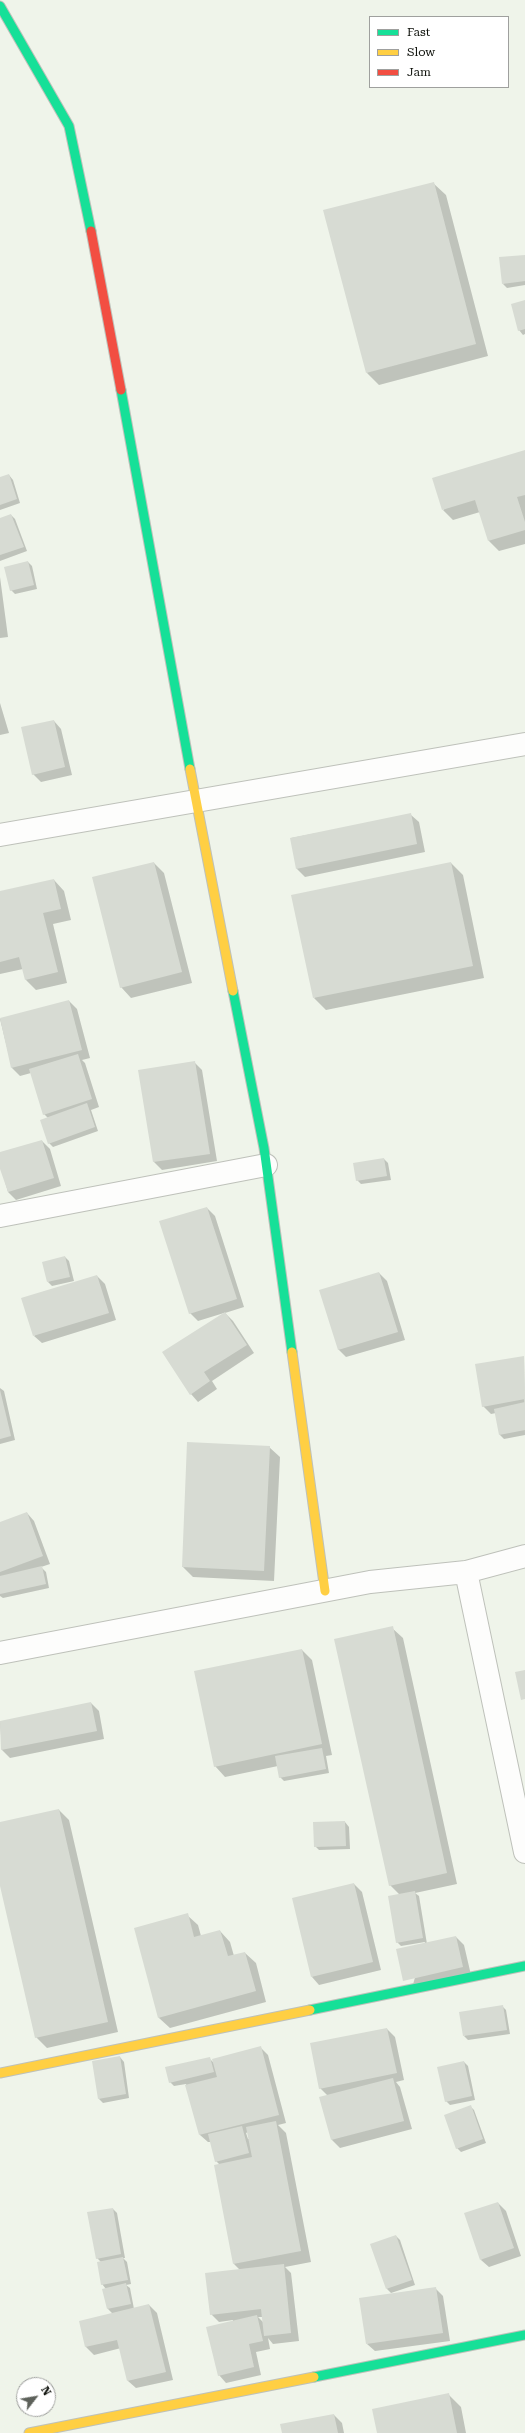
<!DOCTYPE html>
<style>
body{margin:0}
#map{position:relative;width:525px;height:2433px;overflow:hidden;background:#eff4ea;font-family:"Roboto Serif",serif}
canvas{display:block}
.legend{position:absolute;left:369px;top:16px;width:140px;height:72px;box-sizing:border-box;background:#fff;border:1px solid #9fa09e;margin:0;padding:5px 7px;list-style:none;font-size:12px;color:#0f120c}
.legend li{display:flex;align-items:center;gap:8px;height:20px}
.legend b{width:20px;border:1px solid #9fa09e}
.north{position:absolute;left:16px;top:2377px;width:40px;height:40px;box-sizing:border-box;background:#fff;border:1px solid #9fa09e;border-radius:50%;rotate:59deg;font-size:11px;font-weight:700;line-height:16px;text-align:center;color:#0f120c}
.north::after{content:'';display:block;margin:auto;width:14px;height:18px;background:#5d615a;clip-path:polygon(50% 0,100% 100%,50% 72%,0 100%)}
</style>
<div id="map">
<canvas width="525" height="2433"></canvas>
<ul class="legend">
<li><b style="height:5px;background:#16e098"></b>Fast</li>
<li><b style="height:5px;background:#ffcf43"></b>Slow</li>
<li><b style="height:5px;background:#f24e42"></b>Jam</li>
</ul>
<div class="north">N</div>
</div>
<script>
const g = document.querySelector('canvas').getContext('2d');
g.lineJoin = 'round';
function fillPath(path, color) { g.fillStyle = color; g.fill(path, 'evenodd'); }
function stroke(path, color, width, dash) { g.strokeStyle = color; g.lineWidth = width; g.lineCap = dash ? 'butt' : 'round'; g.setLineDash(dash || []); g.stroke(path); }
const shadow = new Path2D(`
 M 433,183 L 446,195 L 488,356 L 379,385 L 367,373 Z
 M 525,256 L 525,285 L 507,288 L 503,284 Z
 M 525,301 L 525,334 L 523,335 L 519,330 Z
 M 525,451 L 525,544 L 499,551 L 489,541 L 480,512 L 453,520 L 443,510 Z
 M 9,475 L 13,480 L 20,503 L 0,510 L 0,478 Z
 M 11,515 L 15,519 L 27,551 L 0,561 L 0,519 Z
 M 28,562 L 32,566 L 37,589 L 15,594 L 11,590 Z
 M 0,577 L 8,637 L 0,638 Z
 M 0,703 L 9,733 L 0,735 Z
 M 54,721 L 61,729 L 72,775 L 41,782 L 33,774 Z
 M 411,815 L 419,822 L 425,852 L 305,877 L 297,869 L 291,838 Z
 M 154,863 L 164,873 L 192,983 L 131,998 L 121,987 Z
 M 451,863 L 463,875 L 484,978 L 326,1010 L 314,998 Z
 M 54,880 L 64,891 L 71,920 L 53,924 L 67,983 L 36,990 L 26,980 L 23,969 L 0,974 L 0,892 Z
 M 69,1001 L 77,1009 L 90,1058 L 82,1060 L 85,1063 L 99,1107 L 91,1110 L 98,1131 L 53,1147 L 49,1143 L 48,1118 L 44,1114 L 31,1073 L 20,1076 L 12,1068 L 0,1019 Z
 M 194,1062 L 202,1070 L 217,1161 L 162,1170 L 154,1162 L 139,1071 Z
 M 42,1141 L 50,1149 L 61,1186 L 16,1200 L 8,1192 L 0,1165 L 0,1153 Z
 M 384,1159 L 388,1163 L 391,1180 L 361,1184 L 357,1180 Z
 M 207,1208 L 215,1216 L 244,1307 L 225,1313 L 233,1321 L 254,1353 L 212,1381 L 217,1389 L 198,1402 L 191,1394 L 224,1313 L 198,1321 L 190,1313 Z
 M 65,1257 L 69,1261 L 74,1281 L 52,1286 L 48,1282 Z
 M 379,1273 L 387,1281 L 405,1340 L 346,1357 L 338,1349 Z
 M 97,1276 L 105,1284 L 116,1320 L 42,1343 L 34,1336 Z
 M 524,1357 L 525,1435 L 504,1439 L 500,1435 L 496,1413 L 491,1414 L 483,1406 Z
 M 0,1388 L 4,1391 L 15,1440 L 0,1444 Z
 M 269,1447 L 280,1457 L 274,1581 L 193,1577 L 183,1567 Z
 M 27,1513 L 34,1521 L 50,1564 L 41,1567 L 46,1572 L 49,1588 L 3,1598 L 0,1596 L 0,1523 Z
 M 392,1628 L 403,1638 L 457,1884 L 415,1893 L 419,1896 L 427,1944 L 456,1937 L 464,1945 L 471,1975 L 412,1988 L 425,1942 L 401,1946 L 397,1942 L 399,1894 L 390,1885 Z
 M 302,1650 L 312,1660 L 332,1755 L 326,1756 L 329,1773 L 284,1781 L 280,1777 L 278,1766 L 225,1777 L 215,1766 Z
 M 91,1703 L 99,1711 L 104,1739 L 10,1758 L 2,1750 L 0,1722 Z
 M 59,1810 L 69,1820 L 118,2032 L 47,2048 L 36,2037 L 0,1882 L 0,1823 Z
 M 345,1822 L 349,1827 L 350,1849 L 319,1850 L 315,1846 Z
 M 354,1884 L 362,1892 L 381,1970 L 319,1985 L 312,1977 Z
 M 187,1915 L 198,1925 L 201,1936 L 220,1931 L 230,1942 L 234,1956 L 245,1953 L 256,1963 L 266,2002 L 170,2028 L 159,2018 Z
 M 502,2006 L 506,2010 L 510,2034 L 468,2040 L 464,2036 Z
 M 387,2029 L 395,2037 L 404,2080 L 396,2082 L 400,2087 L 412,2129 L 340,2148 L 332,2140 L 320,2098 L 328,2096 L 320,2088 Z
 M 260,2047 L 268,2055 L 286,2123 L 278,2125 L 286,2133 L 311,2262 L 285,2267 L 291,2273 L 299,2341 L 273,2344 L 268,2338 L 270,2349 L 256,2352 L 261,2375 L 226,2383 L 219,2375 L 233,2320 L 219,2322 L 211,2314 L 240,2270 L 234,2264 L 215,2165 L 220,2165 L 216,2161 L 211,2142 L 208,2142 L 200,2135 L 186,2084 L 174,2086 L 170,2082 L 209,2058 L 214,2063 ZM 248,2132 L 250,2139 L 248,2139 L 246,2133 ZM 258,2317 L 263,2317 L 264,2323 Z
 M 120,2057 L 124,2062 L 129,2098 L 103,2103 L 99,2099 Z
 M 464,2062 L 468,2066 L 475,2100 L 450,2105 L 446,2101 Z
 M 470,2106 L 474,2110 L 486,2143 L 461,2152 L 457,2148 Z
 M 498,2203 L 506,2211 L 521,2256 L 489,2267 L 481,2260 Z
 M 113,2209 L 117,2213 L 125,2258 L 123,2258 L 127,2262 L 131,2284 L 126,2285 L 130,2288 L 134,2309 L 149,2305 L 157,2313 L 173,2380 L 136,2388 L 128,2381 L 121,2348 L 94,2355 L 86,2347 L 80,2322 L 113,2314 L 108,2309 L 106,2289 L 102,2284 L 101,2262 L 97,2258 Z
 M 396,2236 L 400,2240 L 415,2285 L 391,2293 L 387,2289 Z
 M 435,2288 L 443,2296 L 450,2341 L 375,2351 L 367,2344 Z
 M 448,2394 L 461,2407 L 466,2433 L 378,2433 Z
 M 334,2415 L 342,2423 L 344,2433 L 283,2433 Z`);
const building = new Path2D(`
 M 434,182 L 476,344 L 366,373 L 323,210 Z
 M 525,255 L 525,281 L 502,284 L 499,257 Z
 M 525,300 L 525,329 L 518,331 L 511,304 Z
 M 525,450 L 525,495 L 517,497 L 525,522 L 525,530 L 488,541 L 475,500 L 442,510 L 432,478 Z
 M 9,474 L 17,499 L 0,505 L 0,477 Z
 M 11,514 L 24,547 L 0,555 L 0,518 Z
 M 28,561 L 34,585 L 10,591 L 4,567 Z
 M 54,720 L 65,767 L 32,775 L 21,727 Z
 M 411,813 L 417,844 L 296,869 L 290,838 Z
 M 154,862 L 182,972 L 120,988 L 92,877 Z
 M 451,862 L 473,966 L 313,998 L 291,895 Z
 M 54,879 L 61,909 L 43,913 L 58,972 L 25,980 L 19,957 L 0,962 L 0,891 Z
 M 69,1000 L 82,1050 L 11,1068 L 0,1018 Z
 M 78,1054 L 92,1099 L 43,1115 L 29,1069 Z
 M 195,1061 L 210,1154 L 153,1162 L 138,1070 Z
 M 87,1103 L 95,1127 L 48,1144 L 40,1120 Z
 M 42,1140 L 54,1178 L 8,1192 L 0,1169 L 0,1152 Z
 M 384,1158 L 387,1176 L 356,1181 L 353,1163 Z
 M 207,1207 L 237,1299 L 189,1314 L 159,1221 Z
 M 65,1256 L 70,1277 L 47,1282 L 42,1262 Z
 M 379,1272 L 398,1332 L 338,1350 L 319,1290 Z
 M 97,1275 L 109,1313 L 33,1336 L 21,1298 Z
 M 225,1312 L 247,1345 L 204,1372 L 210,1381 L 190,1395 L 162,1352 Z
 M 524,1356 L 525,1399 L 482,1407 L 475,1364 Z
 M 0,1390 L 11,1436 L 0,1439 Z
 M 525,1402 L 525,1430 L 499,1435 L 494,1409 Z
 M 187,1442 L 270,1446 L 264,1571 L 182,1567 Z
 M 27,1512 L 43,1556 L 0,1572 L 0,1522 Z
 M 42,1566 L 46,1584 L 0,1594 L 0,1576 Z
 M 393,1626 L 447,1873 L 389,1886 L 334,1639 Z
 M 302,1649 L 322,1744 L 214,1767 L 194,1671 Z
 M 525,1670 L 525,1699 L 521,1700 L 515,1672 Z
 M 91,1702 L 97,1731 L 1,1750 L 0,1721 Z
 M 322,1748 L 326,1769 L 279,1778 L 275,1756 Z
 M 59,1809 L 108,2022 L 35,2038 L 0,1886 L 0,1822 Z
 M 345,1821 L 346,1846 L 314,1847 L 313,1822 Z
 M 354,1883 L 373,1962 L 311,1977 L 292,1898 Z
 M 415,1891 L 423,1938 L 396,1943 L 388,1896 Z
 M 188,1913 L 194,1937 L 220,1930 L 228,1956 L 245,1952 L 256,1991 L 158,2018 L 134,1928 Z
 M 456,1936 L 463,1967 L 403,1981 L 396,1949 Z
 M 503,2005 L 507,2030 L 463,2036 L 459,2012 Z
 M 387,2028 L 397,2073 L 319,2089 L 310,2043 Z
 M 261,2046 L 279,2115 L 199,2135 L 185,2085 L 217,2077 L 212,2059 Z
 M 120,2056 L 126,2094 L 98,2099 L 92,2061 Z
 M 210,2057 L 214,2072 L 169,2083 L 165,2067 Z
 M 464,2061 L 472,2096 L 445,2102 L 437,2067 Z
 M 393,2078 L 404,2121 L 331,2140 L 319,2097 Z
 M 471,2105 L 483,2139 L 456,2149 L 444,2115 Z
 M 276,2121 L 301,2251 L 233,2264 L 214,2165 L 252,2157 L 246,2127 Z
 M 242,2126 L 249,2153 L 215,2162 L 208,2134 Z
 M 498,2202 L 514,2248 L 480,2260 L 464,2213 Z
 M 113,2208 L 121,2254 L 96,2259 L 87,2212 Z
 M 396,2235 L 412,2280 L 386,2289 L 370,2244 Z
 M 123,2257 L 128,2280 L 101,2285 L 97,2262 Z
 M 284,2264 L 291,2333 L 264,2336 L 261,2309 L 210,2315 L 205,2273 Z
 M 126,2283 L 131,2304 L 107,2309 L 102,2289 Z
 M 436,2287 L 443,2333 L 366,2344 L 359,2298 Z
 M 149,2304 L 166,2372 L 127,2381 L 117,2340 L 85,2347 L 79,2321 Z
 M 257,2315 L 263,2341 L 249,2344 L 254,2367 L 218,2376 L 206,2327 Z
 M 449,2393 L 457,2433 L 377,2433 L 372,2409 Z
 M 334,2414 L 338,2433 L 282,2433 L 280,2424 Z`);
const street = new Path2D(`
 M 0,835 L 525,744
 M 0,1216 L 266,1165
 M 466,1572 L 525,1852
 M 0,1653 L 370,1582 L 466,1572 L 525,1556`);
const fast = new Path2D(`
 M 0,6 L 69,126 L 91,231
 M 121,390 L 190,769
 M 233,991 L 264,1148 L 292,1352
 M 310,2010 L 525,1966
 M 314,2377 L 525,2335`);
const slow = new Path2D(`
 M 190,769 L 233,991
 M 292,1352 L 325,1591
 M 0,2073 L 310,2010
 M 29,2433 L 314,2377`);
const jam = new Path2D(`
 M 91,231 L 121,390`);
fillPath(shadow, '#0003');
fillPath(building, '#d7dbd3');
stroke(street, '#bec1ba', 24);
stroke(fast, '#bec1ba', 11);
stroke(slow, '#bec1ba', 11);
stroke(jam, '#bec1ba', 11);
stroke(street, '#fdfdfc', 22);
stroke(fast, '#16e098', 9);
stroke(slow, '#ffcf43', 9);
stroke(jam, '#f24e42', 9);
</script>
